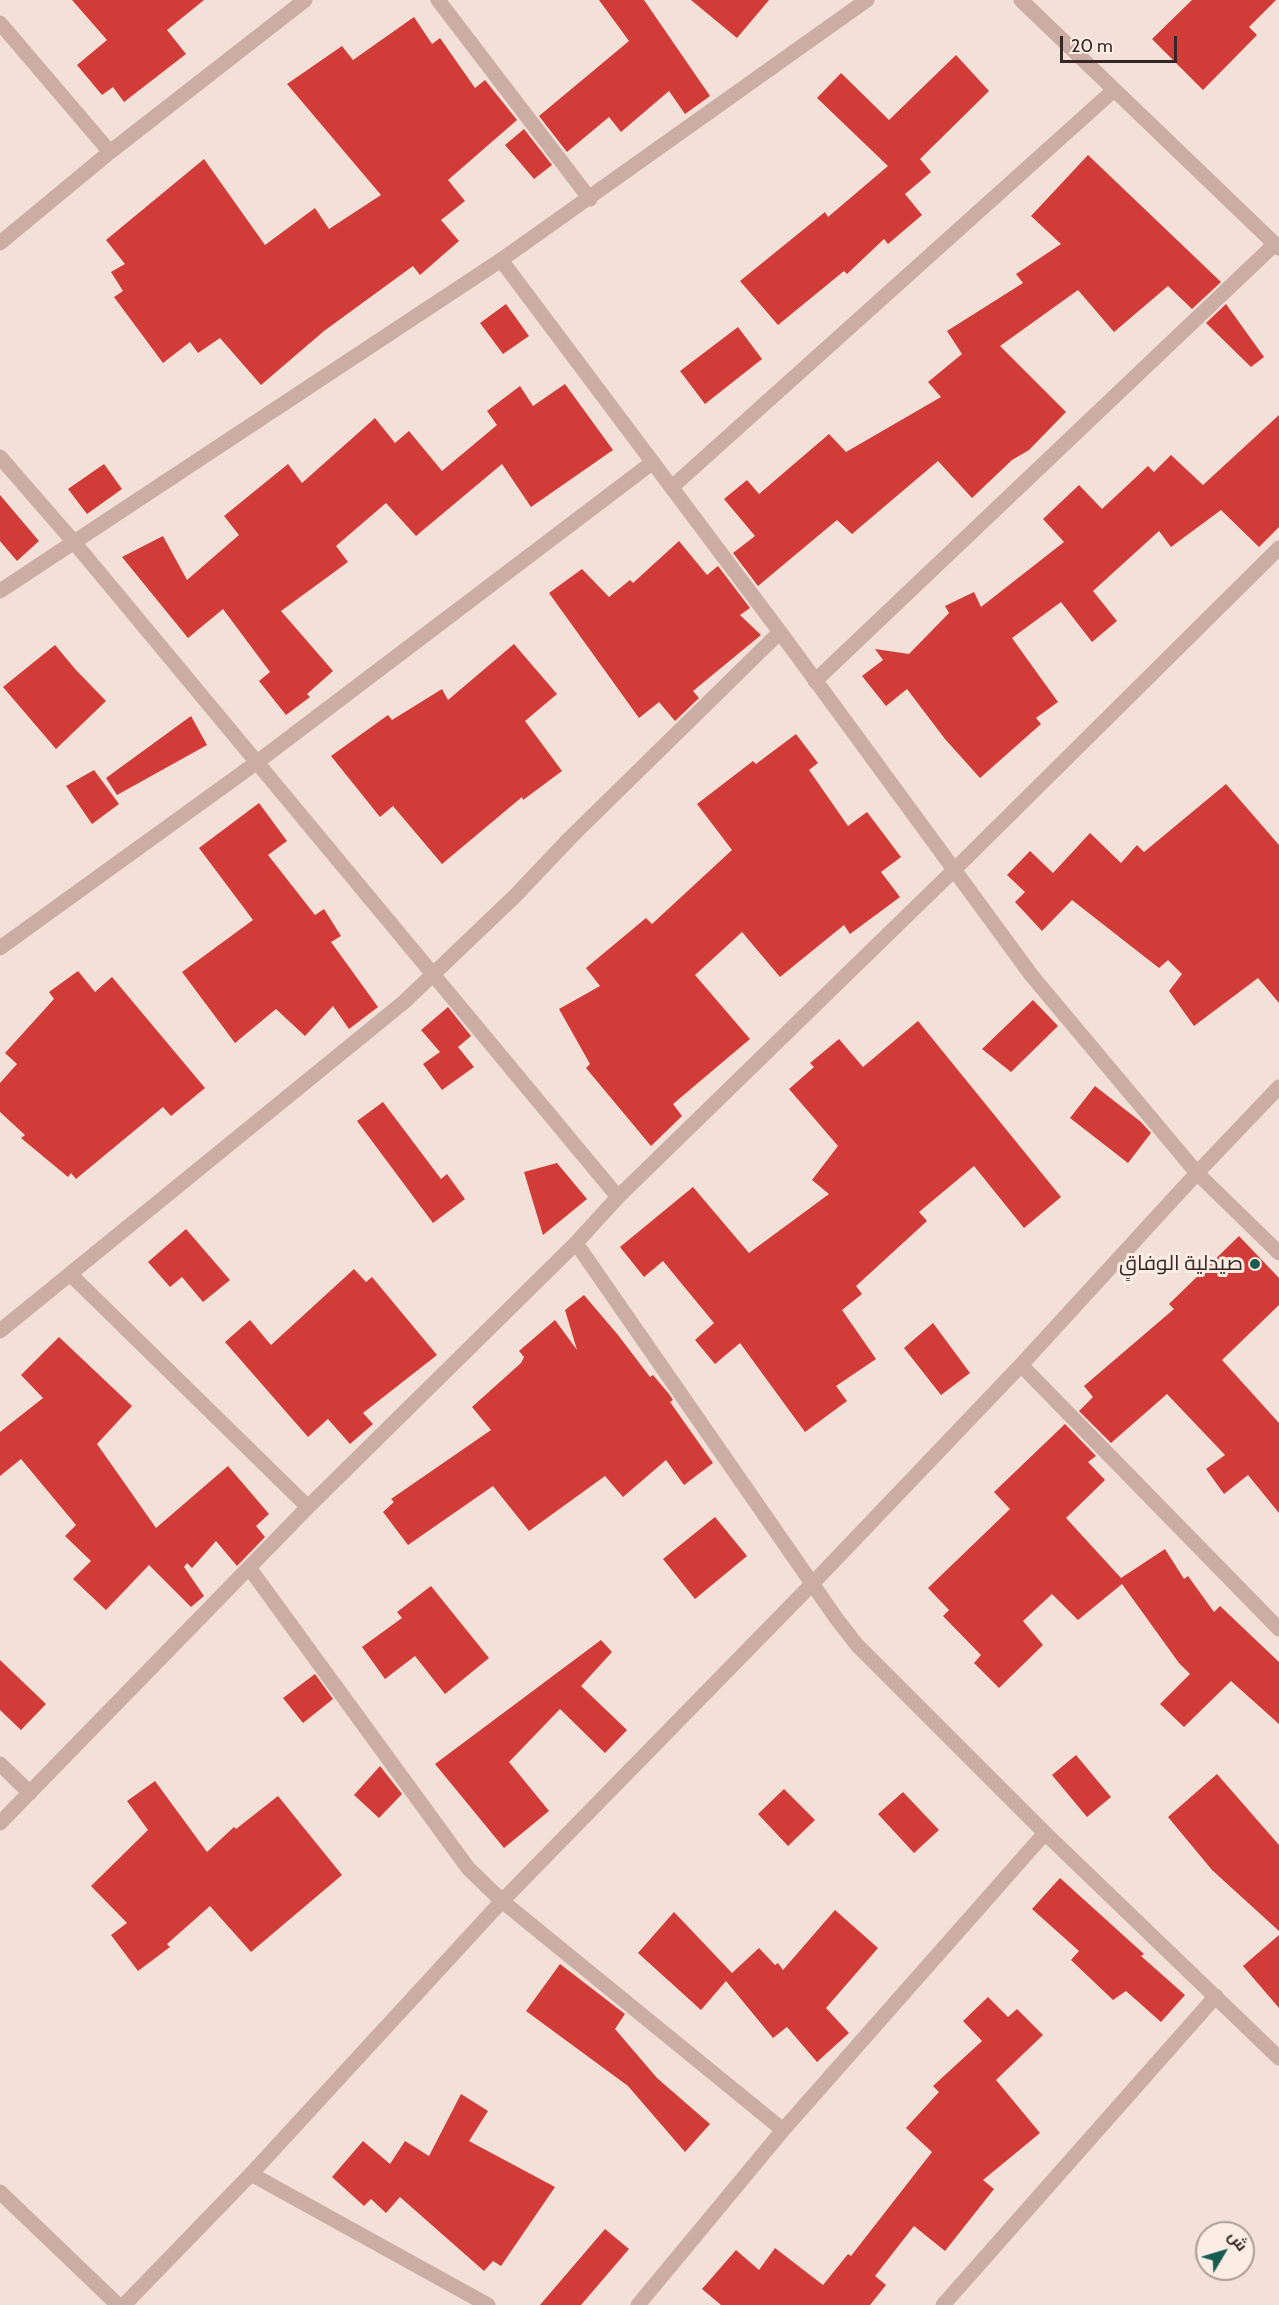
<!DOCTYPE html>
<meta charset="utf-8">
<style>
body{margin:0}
#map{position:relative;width:1279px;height:2305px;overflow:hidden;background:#f3e0d8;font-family:Cabin,Cairo,sans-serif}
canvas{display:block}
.north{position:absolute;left:1195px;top:2221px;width:60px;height:60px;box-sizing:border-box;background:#fbece4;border:2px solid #ac9d98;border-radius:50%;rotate:52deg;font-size:16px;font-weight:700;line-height:24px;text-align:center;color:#362726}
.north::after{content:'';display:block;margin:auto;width:21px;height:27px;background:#175c51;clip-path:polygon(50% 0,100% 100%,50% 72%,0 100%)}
.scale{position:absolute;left:1060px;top:36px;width:117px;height:27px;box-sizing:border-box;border:3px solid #362726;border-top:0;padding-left:8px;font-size:18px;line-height:21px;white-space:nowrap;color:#362726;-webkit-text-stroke:4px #fbece4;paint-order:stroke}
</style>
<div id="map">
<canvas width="1279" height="2305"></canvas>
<div class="north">ش</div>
<div class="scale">20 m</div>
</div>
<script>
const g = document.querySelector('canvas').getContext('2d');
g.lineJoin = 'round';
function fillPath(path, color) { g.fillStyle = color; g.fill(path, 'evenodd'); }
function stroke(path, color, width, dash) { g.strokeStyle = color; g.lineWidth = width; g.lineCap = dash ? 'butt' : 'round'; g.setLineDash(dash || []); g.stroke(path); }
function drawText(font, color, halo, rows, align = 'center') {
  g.font = font + ' Cabin,Cairo,sans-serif'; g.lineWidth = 6; g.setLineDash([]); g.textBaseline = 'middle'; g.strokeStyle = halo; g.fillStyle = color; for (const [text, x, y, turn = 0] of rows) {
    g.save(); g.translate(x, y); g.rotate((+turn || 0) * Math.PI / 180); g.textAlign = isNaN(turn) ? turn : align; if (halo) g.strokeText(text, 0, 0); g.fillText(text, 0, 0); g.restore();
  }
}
const building = new Path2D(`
 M 72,0 L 204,0 L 167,30 L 186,54 L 124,102 L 113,87 L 102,95 L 77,65 L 107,40 Z
 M 599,0 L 644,0 L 710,96 L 685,114 L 669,91 L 621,132 L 609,117 L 567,152 L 539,116 L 629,41 Z
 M 691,0 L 769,0 L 737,38 Z
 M 1192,0 L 1276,0 L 1249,27 L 1257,35 L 1203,90 L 1152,39 Z
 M 414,17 L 432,44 L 440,38 L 475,88 L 485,80 L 517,120 L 448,180 L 465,201 L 441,220 L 459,241 L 420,275 L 413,266 L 324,331 L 261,385 L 220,338 L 198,353 L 190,342 L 163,363 L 114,297 L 123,291 L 111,272 L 125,264 L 106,240 L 204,159 L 265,245 L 315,208 L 329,229 L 381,195 L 287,84 L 342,46 L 353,60 Z
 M 956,55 L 989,91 L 920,159 L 931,172 L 905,194 L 922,215 L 888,244 L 884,239 L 847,274 L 844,271 L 778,325 L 740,281 L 825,212 L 828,217 L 888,166 L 817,98 L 841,73 L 889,120 Z
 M 524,129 L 552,165 L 534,179 L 505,145 Z
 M 1088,155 L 1221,282 L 1192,309 L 1168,286 L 1114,332 L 1078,290 L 1000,346 L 1066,412 L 1029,450 L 1012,460 L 972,498 L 938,461 L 852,534 L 837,520 L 758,586 L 733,553 L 755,536 L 724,499 L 747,480 L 759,494 L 829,434 L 846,452 L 941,397 L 928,382 L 962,354 L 947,331 L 1023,283 L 1016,274 L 1061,244 L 1031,216 Z
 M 506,304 L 529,336 L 503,354 L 480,323 Z
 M 1226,304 L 1264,357 L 1251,367 L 1206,323 Z
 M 738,327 L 762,359 L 705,404 L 680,371 Z
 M 565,384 L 613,450 L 531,507 L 502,464 L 416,536 L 386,503 L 336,546 L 348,562 L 281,611 L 333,671 L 307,694 L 310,697 L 286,715 L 259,681 L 270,672 L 223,609 L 188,638 L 122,557 L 163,536 L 187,580 L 239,535 L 224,516 L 288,464 L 302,483 L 375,418 L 395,443 L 409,431 L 442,471 L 497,425 L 487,411 L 520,386 L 533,406 Z
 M 1279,415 L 1279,527 L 1259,547 L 1221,510 L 1171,547 L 1159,531 L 1093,591 L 1117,621 L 1092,642 L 1061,602 L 1012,638 L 1058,702 L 1036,718 L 1041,724 L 980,778 L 945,739 L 907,689 L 886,706 L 862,676 L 883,660 L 875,649 L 909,654 L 949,613 L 945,606 L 974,592 L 981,607 L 1064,542 L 1043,519 L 1079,485 L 1102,509 L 1148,466 L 1154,472 L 1171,455 L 1203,485 Z
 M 104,464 L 122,489 L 87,514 L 68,489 Z
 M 0,495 L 39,541 L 17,561 L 0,541 Z
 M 679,541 L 707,575 L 718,566 L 750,608 L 740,615 L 761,635 L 693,691 L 699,698 L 675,721 L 659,702 L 639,718 L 549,593 L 582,569 L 609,597 L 630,580 L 633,583 Z
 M 514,644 L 557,694 L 525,721 L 562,771 L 523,800 L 522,797 L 442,864 L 393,806 L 380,817 L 331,756 L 388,715 L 392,720 L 442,689 L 448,700 Z
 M 55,645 L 76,670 L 106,701 L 56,749 L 3,687 Z
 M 191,716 L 207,745 L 117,795 L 106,778 Z
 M 796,734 L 818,763 L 809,770 L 848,826 L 867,812 L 901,857 L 881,872 L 900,897 L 850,934 L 844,925 L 780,977 L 742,932 L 695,975 L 750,1039 L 673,1104 L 682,1116 L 651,1146 L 586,1068 L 590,1064 L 559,1009 L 600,986 L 586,968 L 646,918 L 652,924 L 732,850 L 697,804 L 753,761 L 756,764 Z
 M 94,770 L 119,804 L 92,824 L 66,786 Z
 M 1226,784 L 1279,845 L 1279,1003 L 1258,978 L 1194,1026 L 1169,991 L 1182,974 L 1168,960 L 1159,968 L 1072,900 L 1042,931 L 1015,902 L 1025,892 L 1007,875 L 1030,851 L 1053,873 L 1090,833 L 1121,863 L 1137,845 L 1144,852 Z
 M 259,803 L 287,841 L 268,855 L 315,915 L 324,909 L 341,936 L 331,942 L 378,1007 L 349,1029 L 333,1006 L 305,1036 L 276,1009 L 235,1043 L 182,972 L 253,920 L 199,848 Z
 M 78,971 L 95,992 L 112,977 L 205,1088 L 171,1116 L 163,1107 L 76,1179 L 71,1173 L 68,1177 L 21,1138 L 25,1135 L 0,1112 L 0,1083 L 17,1064 L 5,1053 L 54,999 L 49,992 Z
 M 1033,1000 L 1058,1026 L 1011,1072 L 982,1049 Z
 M 448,1007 L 471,1036 L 458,1047 L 474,1067 L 442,1090 L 423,1064 L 440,1052 L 421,1030 Z
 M 918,1021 L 1061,1197 L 1024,1228 L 974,1166 L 919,1212 L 927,1221 L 856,1286 L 862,1294 L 842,1310 L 876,1359 L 836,1386 L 847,1401 L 805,1432 L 740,1343 L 715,1364 L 695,1340 L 714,1323 L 663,1261 L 644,1277 L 620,1247 L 693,1187 L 749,1253 L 829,1194 L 812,1180 L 838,1146 L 789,1089 L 814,1067 L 810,1063 L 839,1039 L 863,1067 Z
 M 1095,1086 L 1141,1122 L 1151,1133 L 1128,1163 L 1070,1118 Z
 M 383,1102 L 441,1179 L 447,1174 L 465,1199 L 433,1223 L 357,1121 Z
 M 557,1163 L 587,1199 L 543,1235 L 524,1172 Z
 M 186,1229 L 230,1280 L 203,1302 L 182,1277 L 170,1287 L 148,1262 Z
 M 1239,1236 L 1279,1278 L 1279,1305 L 1222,1360 L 1279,1423 L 1279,1513 L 1248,1475 L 1224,1494 L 1206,1469 L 1225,1455 L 1167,1394 L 1111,1443 L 1079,1411 L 1093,1397 L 1084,1386 L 1174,1309 L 1169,1304 Z
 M 354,1269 L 366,1282 L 372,1277 L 437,1355 L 363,1413 L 373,1424 L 350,1444 L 328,1419 L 308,1437 L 225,1342 L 250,1320 L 271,1345 Z
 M 584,1295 L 618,1335 L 650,1377 L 653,1375 L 669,1394 L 673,1400 L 670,1402 L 713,1463 L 684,1485 L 666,1460 L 623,1497 L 605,1476 L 529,1531 L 493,1486 L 408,1545 L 383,1512 L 394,1502 L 391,1499 L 491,1430 L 472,1407 L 521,1363 L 524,1357 L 519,1351 L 555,1320 L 577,1350 L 565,1310 Z
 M 933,1323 L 970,1373 L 941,1395 L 904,1348 Z
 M 59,1337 L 132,1406 L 97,1444 L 156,1528 L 228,1466 L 269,1514 L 256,1526 L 265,1537 L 237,1566 L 216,1541 L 192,1568 L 187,1563 L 184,1567 L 204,1596 L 191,1607 L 149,1565 L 106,1610 L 73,1579 L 91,1561 L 65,1536 L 76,1525 L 21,1459 L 0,1476 L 0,1432 L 43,1398 L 21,1375 Z
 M 1065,1424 L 1096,1456 L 1088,1462 L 1105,1480 L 1066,1518 L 1121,1578 L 1165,1549 L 1184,1579 L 1188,1576 L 1214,1612 L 1220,1606 L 1279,1662 L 1279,1724 L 1231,1681 L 1184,1727 L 1160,1704 L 1190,1674 L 1179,1663 L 1122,1584 L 1078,1620 L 1052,1594 L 1023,1621 L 1043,1645 L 999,1688 L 974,1663 L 981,1655 L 943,1616 L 949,1610 L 928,1588 L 1010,1509 L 994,1492 Z
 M 715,1517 L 747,1556 L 695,1599 L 663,1559 Z
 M 431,1586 L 489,1658 L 445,1694 L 415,1656 L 385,1679 L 362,1647 L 402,1618 L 397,1612 Z
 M 601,1640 L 612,1652 L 581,1686 L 627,1730 L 605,1753 L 560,1709 L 509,1762 L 549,1811 L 504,1848 L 435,1764 Z
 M 0,1660 L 46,1704 L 21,1730 L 0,1710 Z
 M 315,1674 L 333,1699 L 303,1723 L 283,1698 Z
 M 1076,1755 L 1111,1797 L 1087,1817 L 1052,1775 Z
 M 380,1766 L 402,1794 L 379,1818 L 354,1795 Z
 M 1217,1774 L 1279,1845 L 1279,1931 L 1212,1870 L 1168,1817 Z
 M 155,1781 L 207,1852 L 234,1827 L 236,1829 L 278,1796 L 342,1875 L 251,1952 L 210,1906 L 167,1944 L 170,1947 L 138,1971 L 111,1935 L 127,1923 L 91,1886 L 148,1830 L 127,1801 Z
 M 784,1789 L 815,1820 L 788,1846 L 758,1814 Z
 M 903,1792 L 939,1830 L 914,1853 L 878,1814 Z
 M 1060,1878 L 1144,1954 L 1141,1956 L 1185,1995 L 1161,2022 L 1126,1991 L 1113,2000 L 1071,1960 L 1079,1951 L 1032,1909 Z
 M 835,1910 L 878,1948 L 826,2008 L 849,2033 L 817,2062 L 787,2027 L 773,2038 L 726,1981 L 701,2010 L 638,1953 L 674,1912 L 732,1973 L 759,1948 L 775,1965 L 778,1963 L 783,1970 Z
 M 1279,1935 L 1279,2008 L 1243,1966 Z
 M 560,1964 L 625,2014 L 615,2029 L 657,2078 L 710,2124 L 685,2152 L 628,2086 L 526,2011 Z
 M 988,1997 L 1008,2017 L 1017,2009 L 1043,2035 L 996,2080 L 1040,2133 L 983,2180 L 994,2189 L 945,2251 L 914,2226 L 875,2276 L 886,2285 L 870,2305 L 721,2305 L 702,2289 L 736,2250 L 759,2270 L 775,2248 L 823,2285 L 848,2254 L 851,2256 L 932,2152 L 906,2128 L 939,2092 L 933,2086 L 982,2041 L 963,2021 Z
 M 461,2094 L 488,2111 L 469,2141 L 555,2187 L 501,2266 L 493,2261 L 484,2271 L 400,2197 L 386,2213 L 371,2199 L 364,2206 L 332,2177 L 363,2141 L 390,2164 L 405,2141 L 429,2156 Z
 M 605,2229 L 629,2249 L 581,2305 L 540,2305 Z`);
const minor = new Path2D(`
 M 438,0 L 590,199
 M 1021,0 L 1279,248
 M 0,23 L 110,152
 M 0,243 L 110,152 L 305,0
 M 501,260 L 780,632 L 1032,976 L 1197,1173 L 1279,1253
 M 0,457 L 73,541 L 618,1197
 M 672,487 L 1114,90
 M 0,591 L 501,260 L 867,0
 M 815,681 L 1275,244
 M 0,948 L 256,763 L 653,462
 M 576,1243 L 836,1618 L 857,1645 L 1045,1833 L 1279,2058
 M 71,1275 L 308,1507
 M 0,1331 L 404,1002 L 515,896 L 571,837 L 780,632
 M 1021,1365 L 1279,1629
 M 250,1569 L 468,1868 L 502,1901 L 783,2130
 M 0,1764 L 30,1793
 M 0,1823 L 308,1507 L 576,1243 L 618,1197 L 954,870 L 1279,548
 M 251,2174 L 488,2305
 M 0,2192 L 118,2305
 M 124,2305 L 251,2174 L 502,1901 L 813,1583 L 1021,1365 L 1197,1173 L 1279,1087
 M 638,2305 L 783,2130 L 1045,1833
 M 943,2305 L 1216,1996`);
const markers = [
 [1255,1264,6,"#175c51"]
];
const poiNames = [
 ["صيدلية الوفاقٍ",1243,1264]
];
fillPath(building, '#d13c38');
stroke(minor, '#ccada3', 15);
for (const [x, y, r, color] of markers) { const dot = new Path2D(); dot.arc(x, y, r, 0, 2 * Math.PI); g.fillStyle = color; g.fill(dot); stroke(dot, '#fbece4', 2); }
drawText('21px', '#362726', '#fbece4', poiNames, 'right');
</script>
